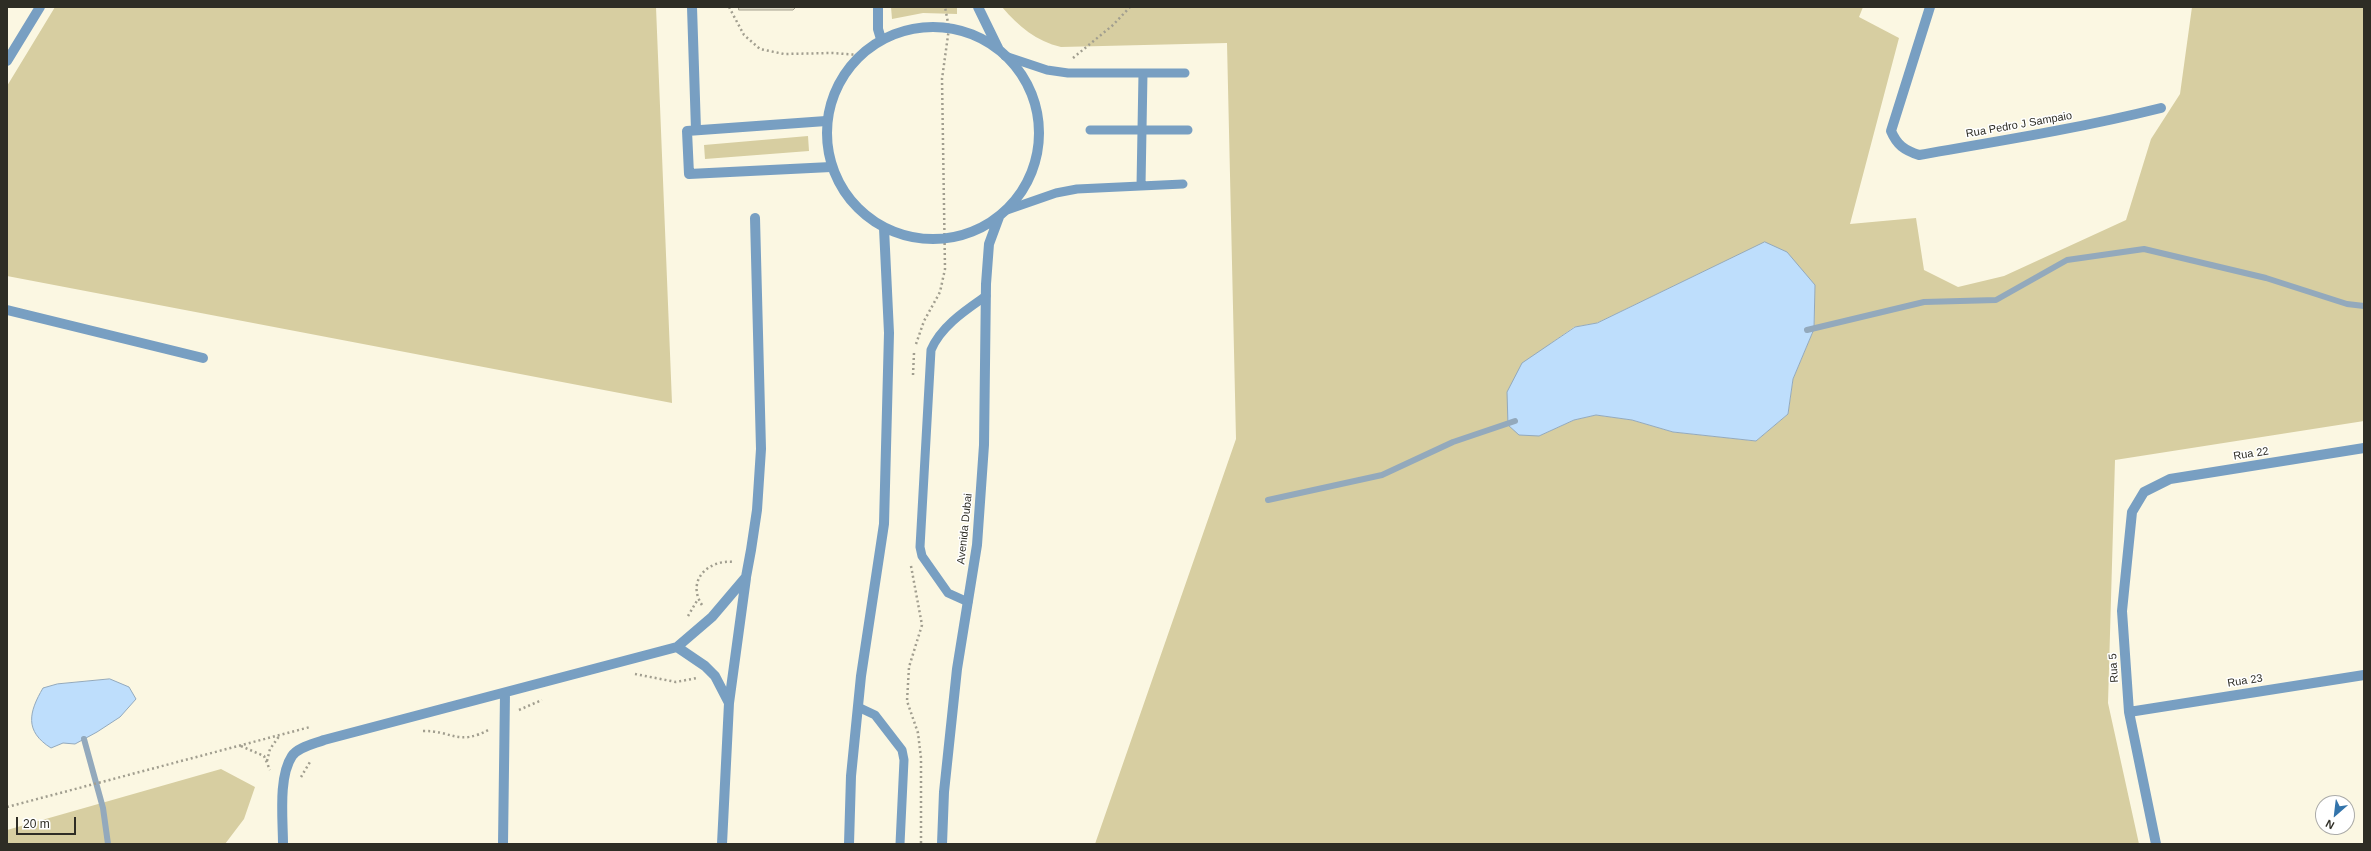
<!DOCTYPE html>
<style>
body{margin:0}
#map{position:relative;width:2371px;height:851px;overflow:hidden;background:#fbf7e2;font-family:Helvetica,sans-serif}
canvas{display:block}
.frame{position:absolute;inset:0;border:8px solid #2e2d25;pointer-events:none}
.north{position:absolute;left:2315px;top:795px;width:40px;height:40px;box-sizing:border-box;background:#fff;border:1px solid #ababa8;border-radius:50%;rotate:208deg;font-size:11px;font-weight:700;line-height:16px;text-align:center;color:#2e2d25}
.north::after{content:'';display:block;margin:auto;width:14px;height:18px;background:#3374ab;clip-path:polygon(50% 0,100% 100%,50% 72%,0 100%)}
.scale{position:absolute;left:16px;top:817px;width:60px;height:18px;box-sizing:border-box;border:2px solid #2e2d25;border-top:0;padding-left:5px;font-size:12px;line-height:14px;white-space:nowrap;color:#2e2d25;-webkit-text-stroke:3px #fff;paint-order:stroke}
</style>
<div id="map">
<canvas width="2371" height="851"></canvas>
<div class="frame"></div>
<div class="north">N</div>
<div class="scale">20 m</div>
</div>
<script>
const g = document.querySelector('canvas').getContext('2d');
g.lineJoin = 'round';
function fillPath(path, color) { g.fillStyle = color; g.fill(path, 'evenodd'); }
function stroke(path, color, width, dash) { g.strokeStyle = color; g.lineWidth = width; g.lineCap = dash ? 'butt' : 'round'; g.setLineDash(dash || []); g.stroke(path); }
function drawText(font, color, halo, rows, align = 'center') {
  g.font = font + ' Helvetica,sans-serif'; g.lineWidth = 3; g.setLineDash([]); g.textBaseline = 'middle'; g.strokeStyle = halo; g.fillStyle = color; for (const [text, x, y, turn = 0] of rows) {
    g.save(); g.translate(x, y); g.rotate((+turn || 0) * Math.PI / 180); g.textAlign = isNaN(turn) ? turn : align; if (halo) g.strokeText(text, 0, 0); g.fillText(text, 0, 0); g.restore();
  }
}
const green = new Path2D(`
 M 55,7 L 656,7 L 672,403 L 7,276 L 7,86 Z
 M 891,7 L 957,7 L 957,14 L 923,13 L 892,19 Z
 M 1002,7 L 1863,7 L 1859,17 L 1899,38 L 1850,224 L 1916,218 L 1924,270 L 1958,287 L 2004,276 L 2126,220 L 2151,139 L 2180,94 L 2192,7 L 2364,7 L 2364,421 L 2115,460 L 2108,703 L 2139,844 L 1095,844 L 1236,439 L 1227,43 L 1061,47 C 1036,41 1019,27 1002,7 ZM 1765,242 L 1801,270 L 1815,285 L 1814,329 L 1793,379 L 1788,414 L 1756,441 L 1673,432 L 1632,420 L 1596,415 L 1574,420 L 1539,436 L 1550,344 L 1574,327 L 1597,323 Z
 M 808,136 L 809,151 L 705,159 L 704,145 Z
 M 221,769 L 255,787 L 244,819 L 225,844 L 7,844 L 7,830 Z`);
const water = new Path2D(`
 M 1765,242 L 1787,252 L 1815,285 L 1814,329 L 1793,379 L 1788,414 L 1756,441 L 1673,432 L 1632,420 L 1596,415 L 1574,420 L 1539,436 L 1519,435 L 1508,425 L 1507,392 L 1522,363 L 1575,327 L 1597,323 Z
 M 110,679 L 129,687 L 136,699 L 120,717 L 97,732 L 75,744 L 63,743 L 51,748 C 24,731 29,712 43,688 L 57,684 Z`);
const stream = new Path2D(`
 M 1807,330 L 1924,302 L 1996,300 L 2067,260 L 2144,249 L 2266,278 L 2347,304 L 2364,306
 M 1268,500 L 1382,475 L 1453,442 L 1515,421
 M 84,739 L 103,808 L 108,844`);
const building = new Path2D(`
 M 739,7 L 796,7 L 793,10 L 739,10 Z`);
const path = new Path2D(`
 M 729,7 L 744,35 L 760,49 L 784,54 L 832,53 L 859,55
 M 1073,58 L 1113,25 L 1130,7
 M 916,344 L 924,321 L 940,292 L 945,269 L 942,79 L 949,28 L 945,7
 M 913,375 L 914,353
 M 911,566 L 922,625 L 909,667 L 907,701 L 918,733 L 921,758 L 921,844
 M 702,605 C 686,581 708,559 734,562
 M 688,616 L 698,599
 M 635,674 L 676,682 L 697,678
 M 519,710 L 542,700
 M 423,731 C 451,730 458,747 490,729
 M 241,746 L 264,756 L 270,770
 M 267,761 L 270,749 L 280,735
 M 301,777 L 310,762
 M 7,807 L 310,727`);
const service = new Path2D(`
 M 1005,56 L 1047,70 L 1068,73 L 1185,73
 M 1090,130 L 1188,130
 M 1141,186 L 1143,73
 M 1007,210 L 1056,193 L 1077,189 L 1183,184
 M 968,602 L 948,593 L 922,556 L 920,547 L 931,350 C 941,326 966,310 986,296
 M 858,707 L 875,715 L 902,750 L 904,760 L 900,844`);
const minor = new Path2D(`
 M 692,7 L 696,130
 M 1930,7 L 1891,131 C 1897,145 1904,150 1919,155 C 2000,141 2081,128 2161,108
 M 7,61 L 40,7
 M 826,121 L 687,131 L 689,174 L 831,167
 M 7,310 L 203,358
 M 729,703 L 746,578
 M 2129,712 L 2364,675
 M 283,844 C 283,820 278,777 292,756 C 298,747 314,744 324,740 L 677,647
 M 503,844 L 505,693
 M 722,844 L 729,703 L 715,676 L 705,666 L 677,647 L 712,617 L 746,577 L 751,550 L 757,510 L 761,449 L 755,218
 M 2156,844 L 2129,712 L 2122,611 L 2132,512 L 2144,492 L 2170,479 L 2364,448`);
const tertiary = new Path2D(`
 M 878,7 L 878,29 L 881,39
 M 978,7 L 999,50
 M827 133a106 106 0 1 1 212 0a106 106 0 1 1-212 0Z
 M 849,844 L 851,776 L 861,676 L 884,524 L 889,333 L 884,228
 M 942,844 L 944,792 L 957,669 L 977,545 L 984,445 L 986,284 L 989,244 L 999,217`);
const streetNames = [
 ["Rua Pedro J Sampaio",2019,125,-10],
 ["Rua 22",2251,454,-9],
 ["Avenida Dubai",965,529,-84],
 ["Rua 5",2114,668,-94],
 ["Rua 23",2245,681,-9]
];
fillPath(green, '#d7cea1');
fillPath(water, '#bedefc');
stroke(water, '#93a9bc', 1);
stroke(stream, '#93a9bc', 6);
fillPath(building, '#dfdbc7');
stroke(building, '#a6a28f', 1);
stroke(path, '#a19e8f', 2.5, [2, 3]);
stroke(service, '#789fc2', 9);
stroke(minor, '#789fc2', 10);
stroke(tertiary, '#789fc2', 10);
drawText('11px', '#2e2d25', '#fff', streetNames);
</script>
